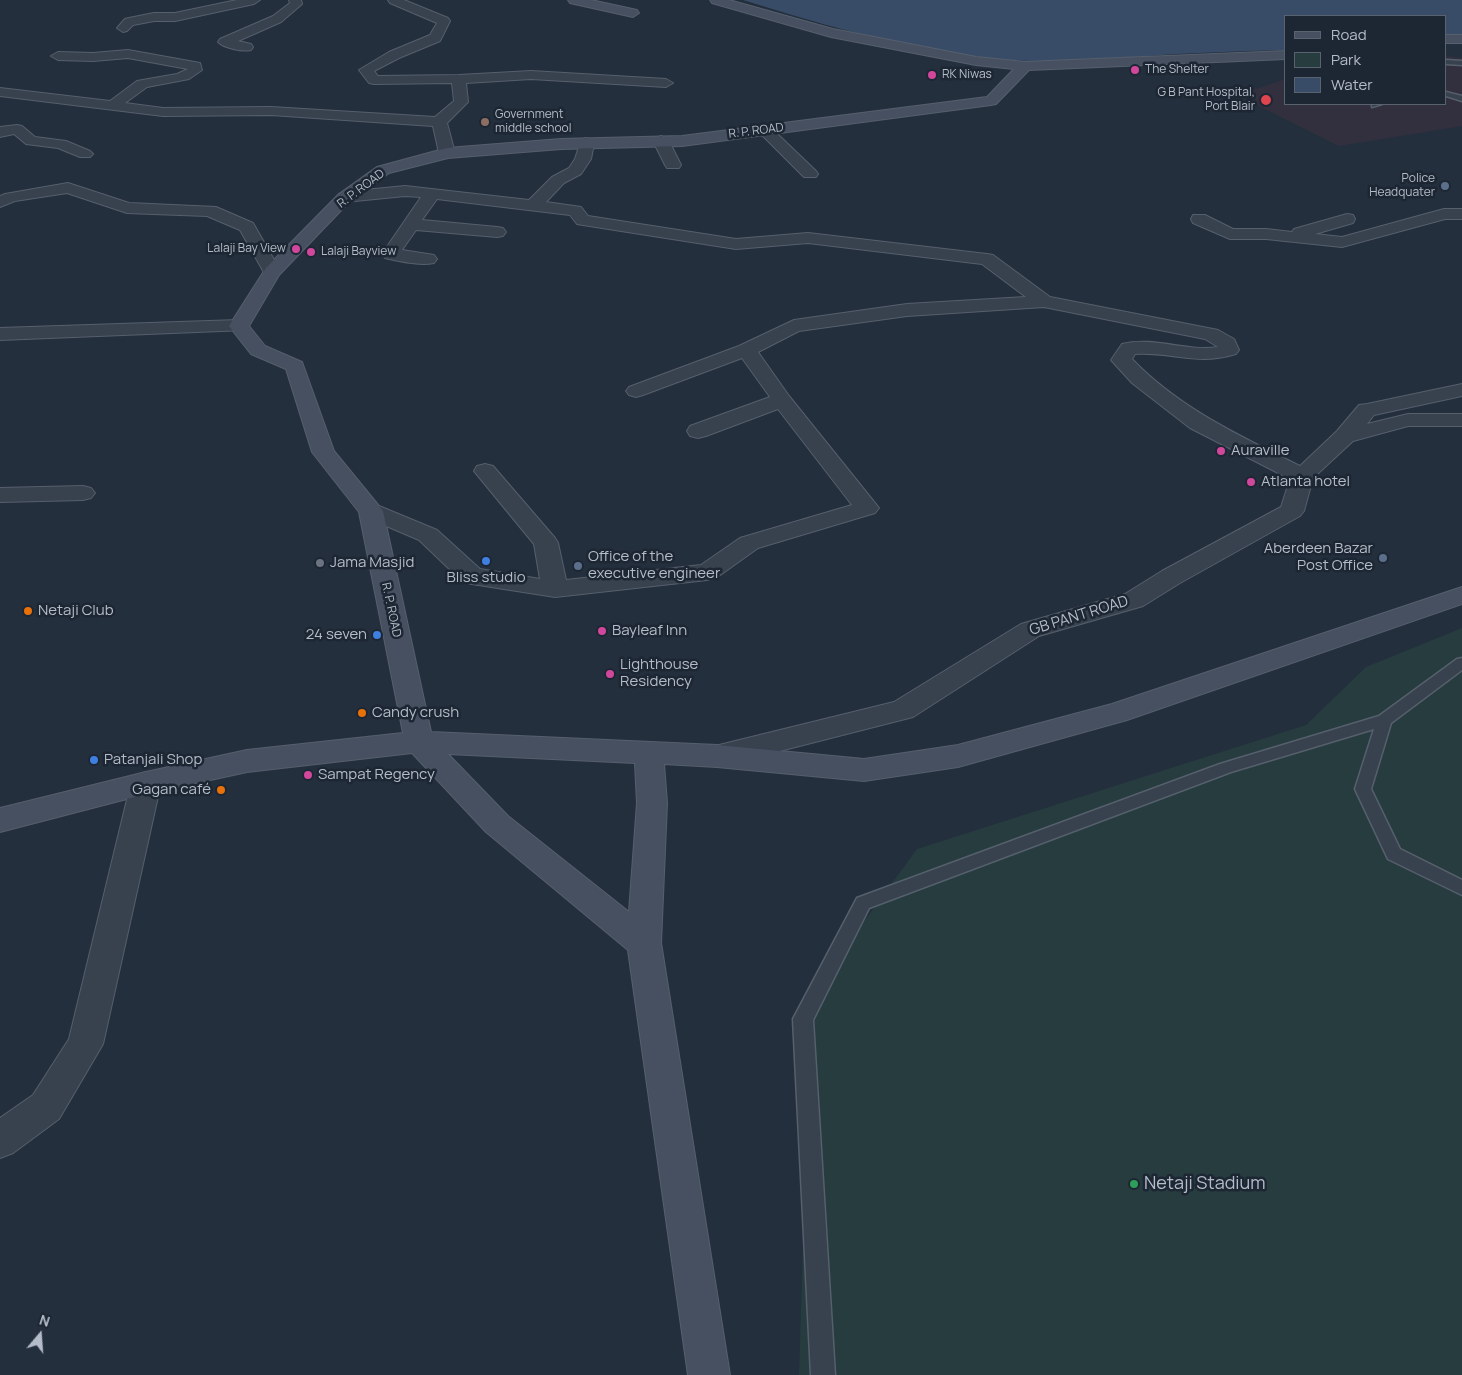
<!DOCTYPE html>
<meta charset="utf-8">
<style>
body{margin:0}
#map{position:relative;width:1462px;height:1375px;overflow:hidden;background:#242f3e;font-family:Manrope,sans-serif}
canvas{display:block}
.legend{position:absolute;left:1284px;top:15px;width:162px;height:90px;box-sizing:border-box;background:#1d2633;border:1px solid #59626f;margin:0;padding:6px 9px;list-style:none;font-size:15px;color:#b4bcc9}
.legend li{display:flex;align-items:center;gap:10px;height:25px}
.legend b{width:25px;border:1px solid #59626f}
.north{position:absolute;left:15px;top:1310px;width:50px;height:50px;-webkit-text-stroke:4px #1d2633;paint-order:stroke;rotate:18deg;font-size:14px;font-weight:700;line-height:20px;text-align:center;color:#b4bcc9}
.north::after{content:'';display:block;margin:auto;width:18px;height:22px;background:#b4bcc9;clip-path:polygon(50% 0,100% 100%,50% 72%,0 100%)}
</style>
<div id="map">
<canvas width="1462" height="1375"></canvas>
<ul class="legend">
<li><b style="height:6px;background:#465061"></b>Road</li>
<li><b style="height:14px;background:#263c3f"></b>Park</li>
<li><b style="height:14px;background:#394c67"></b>Water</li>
</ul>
<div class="north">N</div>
</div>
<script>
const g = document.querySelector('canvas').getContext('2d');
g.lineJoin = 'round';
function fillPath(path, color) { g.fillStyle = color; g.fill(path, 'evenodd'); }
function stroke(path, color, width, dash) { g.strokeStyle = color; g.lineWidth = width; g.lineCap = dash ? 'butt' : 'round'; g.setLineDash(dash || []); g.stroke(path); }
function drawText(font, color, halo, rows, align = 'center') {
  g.font = font + ' Manrope,sans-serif'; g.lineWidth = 5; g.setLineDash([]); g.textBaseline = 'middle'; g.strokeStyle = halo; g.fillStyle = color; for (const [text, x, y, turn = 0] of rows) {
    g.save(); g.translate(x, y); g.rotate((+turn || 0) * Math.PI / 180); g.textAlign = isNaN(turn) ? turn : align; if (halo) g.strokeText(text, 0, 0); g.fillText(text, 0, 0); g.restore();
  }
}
const medical = new Path2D(`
 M 1446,56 L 1462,58 L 1462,126 L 1339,146 L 1237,95 L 1286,79 L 1286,104 L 1446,104 Z`);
const green = new Path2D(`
 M 1462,628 L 1462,1375 L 799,1375 L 811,994 L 917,849 L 1306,725 L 1366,667 Z`);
const water = new Path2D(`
 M 743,0 L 1462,0 L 1462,35 L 1446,35 L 1446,16 L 1286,16 L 1286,50 C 1235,51 1185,53 1134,57 C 1093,59 1051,63 1009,60 C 918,53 830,27 743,0 Z`);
const lane = new Path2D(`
 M 1446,60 L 1462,61 L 1462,65 L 1446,64 Z
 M 1446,92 L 1462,96 L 1462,101 L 1446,96 Z
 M 1372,104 L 1382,104 L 1372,107 Z
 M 1462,658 L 1462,670 L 1391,723 L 1371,789 L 1400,849 L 1462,880 L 1462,895 L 1388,859 L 1355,789 L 1374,729 L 1231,772 L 869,908 L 813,1020 L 835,1375 L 811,1375 L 793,1019 L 857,898 L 1220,764 L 1379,716 L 1457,659 Z`);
const street = new Path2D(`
 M 237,0 L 260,0 L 254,4 L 175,21 L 154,21 L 133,25 L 127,31 L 123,32 L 117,28 L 125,19 L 129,18 L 154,13 L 175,13 Z
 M 289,0 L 301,0 L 302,4 L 281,22 L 238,41 L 251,44 L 253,47 L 251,50 C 242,52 224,48 218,42 L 220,39 L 273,16 L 290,3 Z
 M 388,0 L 404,0 L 448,18 L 450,21 L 440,41 L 399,58 L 374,71 L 378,76 L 459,75 L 531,71 L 666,79 L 673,83 L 666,87 L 531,79 L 466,83 L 468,102 L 447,123 L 455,153 L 452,156 L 442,156 L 439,153 L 433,126 L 271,115 L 163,116 L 0,96 L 0,88 L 110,101 L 137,81 L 177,74 L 188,69 L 128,58 L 93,61 L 58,60 L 51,56 L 58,52 L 93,53 L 128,50 L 200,63 L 202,70 L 189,79 L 147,87 L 125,103 L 163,108 L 271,107 L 435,117 L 454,101 L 452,83 L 374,84 L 369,83 L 359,70 L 389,52 L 430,35 L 437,23 L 390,3 Z
 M 17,125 L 22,126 L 35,137 L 66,141 L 90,151 L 93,154 L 90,157 L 80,157 L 58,148 L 26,144 L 14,134 L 0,137 L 0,127 Z
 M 765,126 L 770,127 L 816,171 L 818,174 L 816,177 L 804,177 L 760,133 L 758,130 L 760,127 Z
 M 661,136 L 666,138 L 669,141 L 681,165 L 679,168 L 667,168 L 665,165 L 653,141 L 656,138 Z
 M 586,138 L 591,140 L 594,143 L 591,159 L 581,174 L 564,183 L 546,202 L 581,207 L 588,216 L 736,239 L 808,233 L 987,254 L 993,255 L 1050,297 L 1218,330 L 1234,339 L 1239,350 L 1236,354 C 1196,366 1174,352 1135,354 L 1132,359 C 1179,408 1240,436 1300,466 L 1337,431 L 1359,405 L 1367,404 L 1462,384 L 1462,396 L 1374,415 L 1367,424 L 1408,414 L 1462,414 L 1462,426 L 1408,426 L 1353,441 L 1313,478 L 1304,511 L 1300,516 L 1180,583 L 1143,606 L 1039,636 L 913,717 L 717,767 L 707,764 L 702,756 L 707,748 L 894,702 L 1021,624 L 1125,594 L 1162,571 L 1281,507 L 1290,479 L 1190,428 L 1132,383 L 1111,360 L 1122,344 C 1154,336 1186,352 1218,347 L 1205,339 L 1044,307 L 907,316 L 799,331 L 758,352 L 789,396 L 875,503 L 879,508 L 875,513 L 758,548 L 716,578 L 707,580 L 555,597 L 472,584 L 463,582 L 419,540 L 363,516 L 359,511 L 363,506 L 371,504 L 379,506 L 437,530 L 480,569 L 540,579 L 534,544 L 474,471 L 477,466 L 485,464 L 493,466 L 555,538 L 558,543 L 566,580 L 701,565 L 740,538 L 852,505 L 778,409 L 706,436 L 698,438 L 690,436 L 687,431 L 690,426 L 770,397 L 742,358 L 643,395 L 636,397 L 629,395 L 626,391 L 629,387 L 739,346 L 794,320 L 907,304 L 1026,297 L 982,264 L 808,243 L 736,249 L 583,225 L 577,224 L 570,215 L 437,199 L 422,220 L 497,227 L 503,228 L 506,232 L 503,236 L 497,237 L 416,230 L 402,250 L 434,255 L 437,259 L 434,263 C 420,266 399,261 385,258 L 382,254 L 421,197 L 405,196 L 345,202 L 339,200 L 337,197 L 339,194 L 345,192 L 405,186 L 529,200 L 552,177 L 569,168 L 575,159 L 581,140 Z
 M 68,183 L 129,203 L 216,207 L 253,223 L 281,272 L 278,276 L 272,277 L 266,276 L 240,230 L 207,216 L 127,213 L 67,193 L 15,201 L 0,207 L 0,196 L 5,194 Z
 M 1444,209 L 1462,209 L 1462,219 L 1445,219 L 1342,247 L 1266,239 L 1230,239 L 1193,223 L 1191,219 L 1193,215 L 1205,215 L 1233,229 L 1266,229 L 1292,232 L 1294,229 L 1347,214 L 1353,215 L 1355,219 L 1353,223 L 1315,234 L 1342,237 Z
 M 239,320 L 246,322 L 249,326 L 246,330 L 0,340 L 0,328 Z
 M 83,486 L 91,488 L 95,493 L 91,498 L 83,500 L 0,502 L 0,488 Z
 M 146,772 L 156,775 L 161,783 L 103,1044 L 59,1119 L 13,1153 L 0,1158 L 0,1118 L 33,1095 L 69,1039 L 131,783 L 136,775 Z`);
const secondary = new Path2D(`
 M 568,0 L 591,0 L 637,10 L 639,13 L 633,17 L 570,3 Z
 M 710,0 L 729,0 L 833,29 L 976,57 L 1025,62 L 1286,51 L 1286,59 L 1029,70 L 996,104 L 991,105 L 682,146 L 561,149 L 448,158 L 389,173 L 351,200 L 279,275 L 249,326 L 265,346 L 302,362 L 334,451 L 383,511 L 431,732 L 717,745 L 864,759 L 958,745 L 1112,704 L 1462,587 L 1462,604 L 1127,720 L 958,767 L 864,781 L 717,767 L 664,764 L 667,803 L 661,943 L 730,1375 L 688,1375 L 628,950 L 486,832 L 412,753 L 247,772 L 146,794 L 0,832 L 0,808 L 146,772 L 247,750 L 403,733 L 359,512 L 312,452 L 286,369 L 251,354 L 229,326 L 266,268 L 339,194 L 377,167 L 447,148 L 561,139 L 682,136 L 987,97 L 1014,69 L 976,65 L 831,37 L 712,3 ZM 448,754 L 635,763 L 637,803 L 629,912 L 508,816 Z
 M 1446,35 L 1462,35 L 1462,43 L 1446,43 Z`);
const markers = [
 [1135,70,5,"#d1479c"],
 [932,75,5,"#d1479c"],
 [1266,100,6,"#e0444e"],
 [485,122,5,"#8d6e63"],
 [1445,186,5,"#5c6f8a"],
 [296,249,5,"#d1479c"],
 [311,252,5,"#d1479c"],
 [1221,451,5,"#d1479c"],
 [1251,482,5,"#d1479c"],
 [1383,558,5,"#5c6f8a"],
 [486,561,5,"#3f7fe0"],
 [320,563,5,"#6b7280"],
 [578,566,5,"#5c6f8a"],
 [28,611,5,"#e8710a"],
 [602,631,5,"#d1479c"],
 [377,635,5,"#3f7fe0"],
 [610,674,5,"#d1479c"],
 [362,713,5,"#e8710a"],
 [94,760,5,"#3f7fe0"],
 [308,775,5,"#d1479c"],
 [221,790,5,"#e8710a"],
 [1134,1184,5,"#2e9e5b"]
];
const farPoinames = [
 ["The Shelter",1145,70],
 ["RK Niwas",942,75],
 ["G B Pant Hospital,",1255,93,"right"],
 ["Port Blair",1255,107,"right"],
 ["Government",495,115],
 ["middle school",495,129],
 ["Police",1435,179,"right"],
 ["Headquater",1435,193,"right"],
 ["Lalaji Bay View",286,249,"right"],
 ["Lalaji Bayview",321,252]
];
const farStreetnames = [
 ["R. P. ROAD",756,131,-7],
 ["R. P. ROAD",361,189,-37],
 ["R. P. ROAD",391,610,78]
];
const poiNames = [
 ["Auraville",1231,451],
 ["Atlanta hotel",1261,482],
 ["Aberdeen Bazar",1373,549,"right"],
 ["Post Office",1373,566,"right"],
 ["Office of the",588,557],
 ["executive engineer",588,574],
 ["Jama Masjid",330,563],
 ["Bliss studio",486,578,"center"],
 ["Netaji Club",38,611],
 ["Bayleaf Inn",612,631],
 ["24 seven",367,635,"right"],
 ["Lighthouse",620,665],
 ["Residency",620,682],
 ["Candy crush",372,713],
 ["Patanjali Shop",104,760],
 ["Sampat Regency",318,775],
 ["Gagan café",211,790,"right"]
];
const streetNames = [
 ["GB PANT ROAD",1079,616,-17]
];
const nearPoinames = [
 ["Netaji Stadium",1144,1184]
];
fillPath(medical, '#32303f');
fillPath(green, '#263c3f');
fillPath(water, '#394c67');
stroke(lane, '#565f6c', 3);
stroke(street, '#565f6c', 2);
stroke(secondary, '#565f6c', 2);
fillPath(lane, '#38414e');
fillPath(street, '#38414e');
fillPath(secondary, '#465061');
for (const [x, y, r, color] of markers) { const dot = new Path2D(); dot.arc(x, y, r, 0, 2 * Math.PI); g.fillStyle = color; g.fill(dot); stroke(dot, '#1d2633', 2); }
drawText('12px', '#b4bcc9', '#1d2633', farPoinames, 'left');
drawText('12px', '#b4bcc9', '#1d2633', farStreetnames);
drawText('15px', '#b4bcc9', '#1d2633', poiNames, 'left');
drawText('15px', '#b4bcc9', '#1d2633', streetNames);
drawText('18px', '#b4bcc9', '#1d2633', nearPoinames, 'left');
</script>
